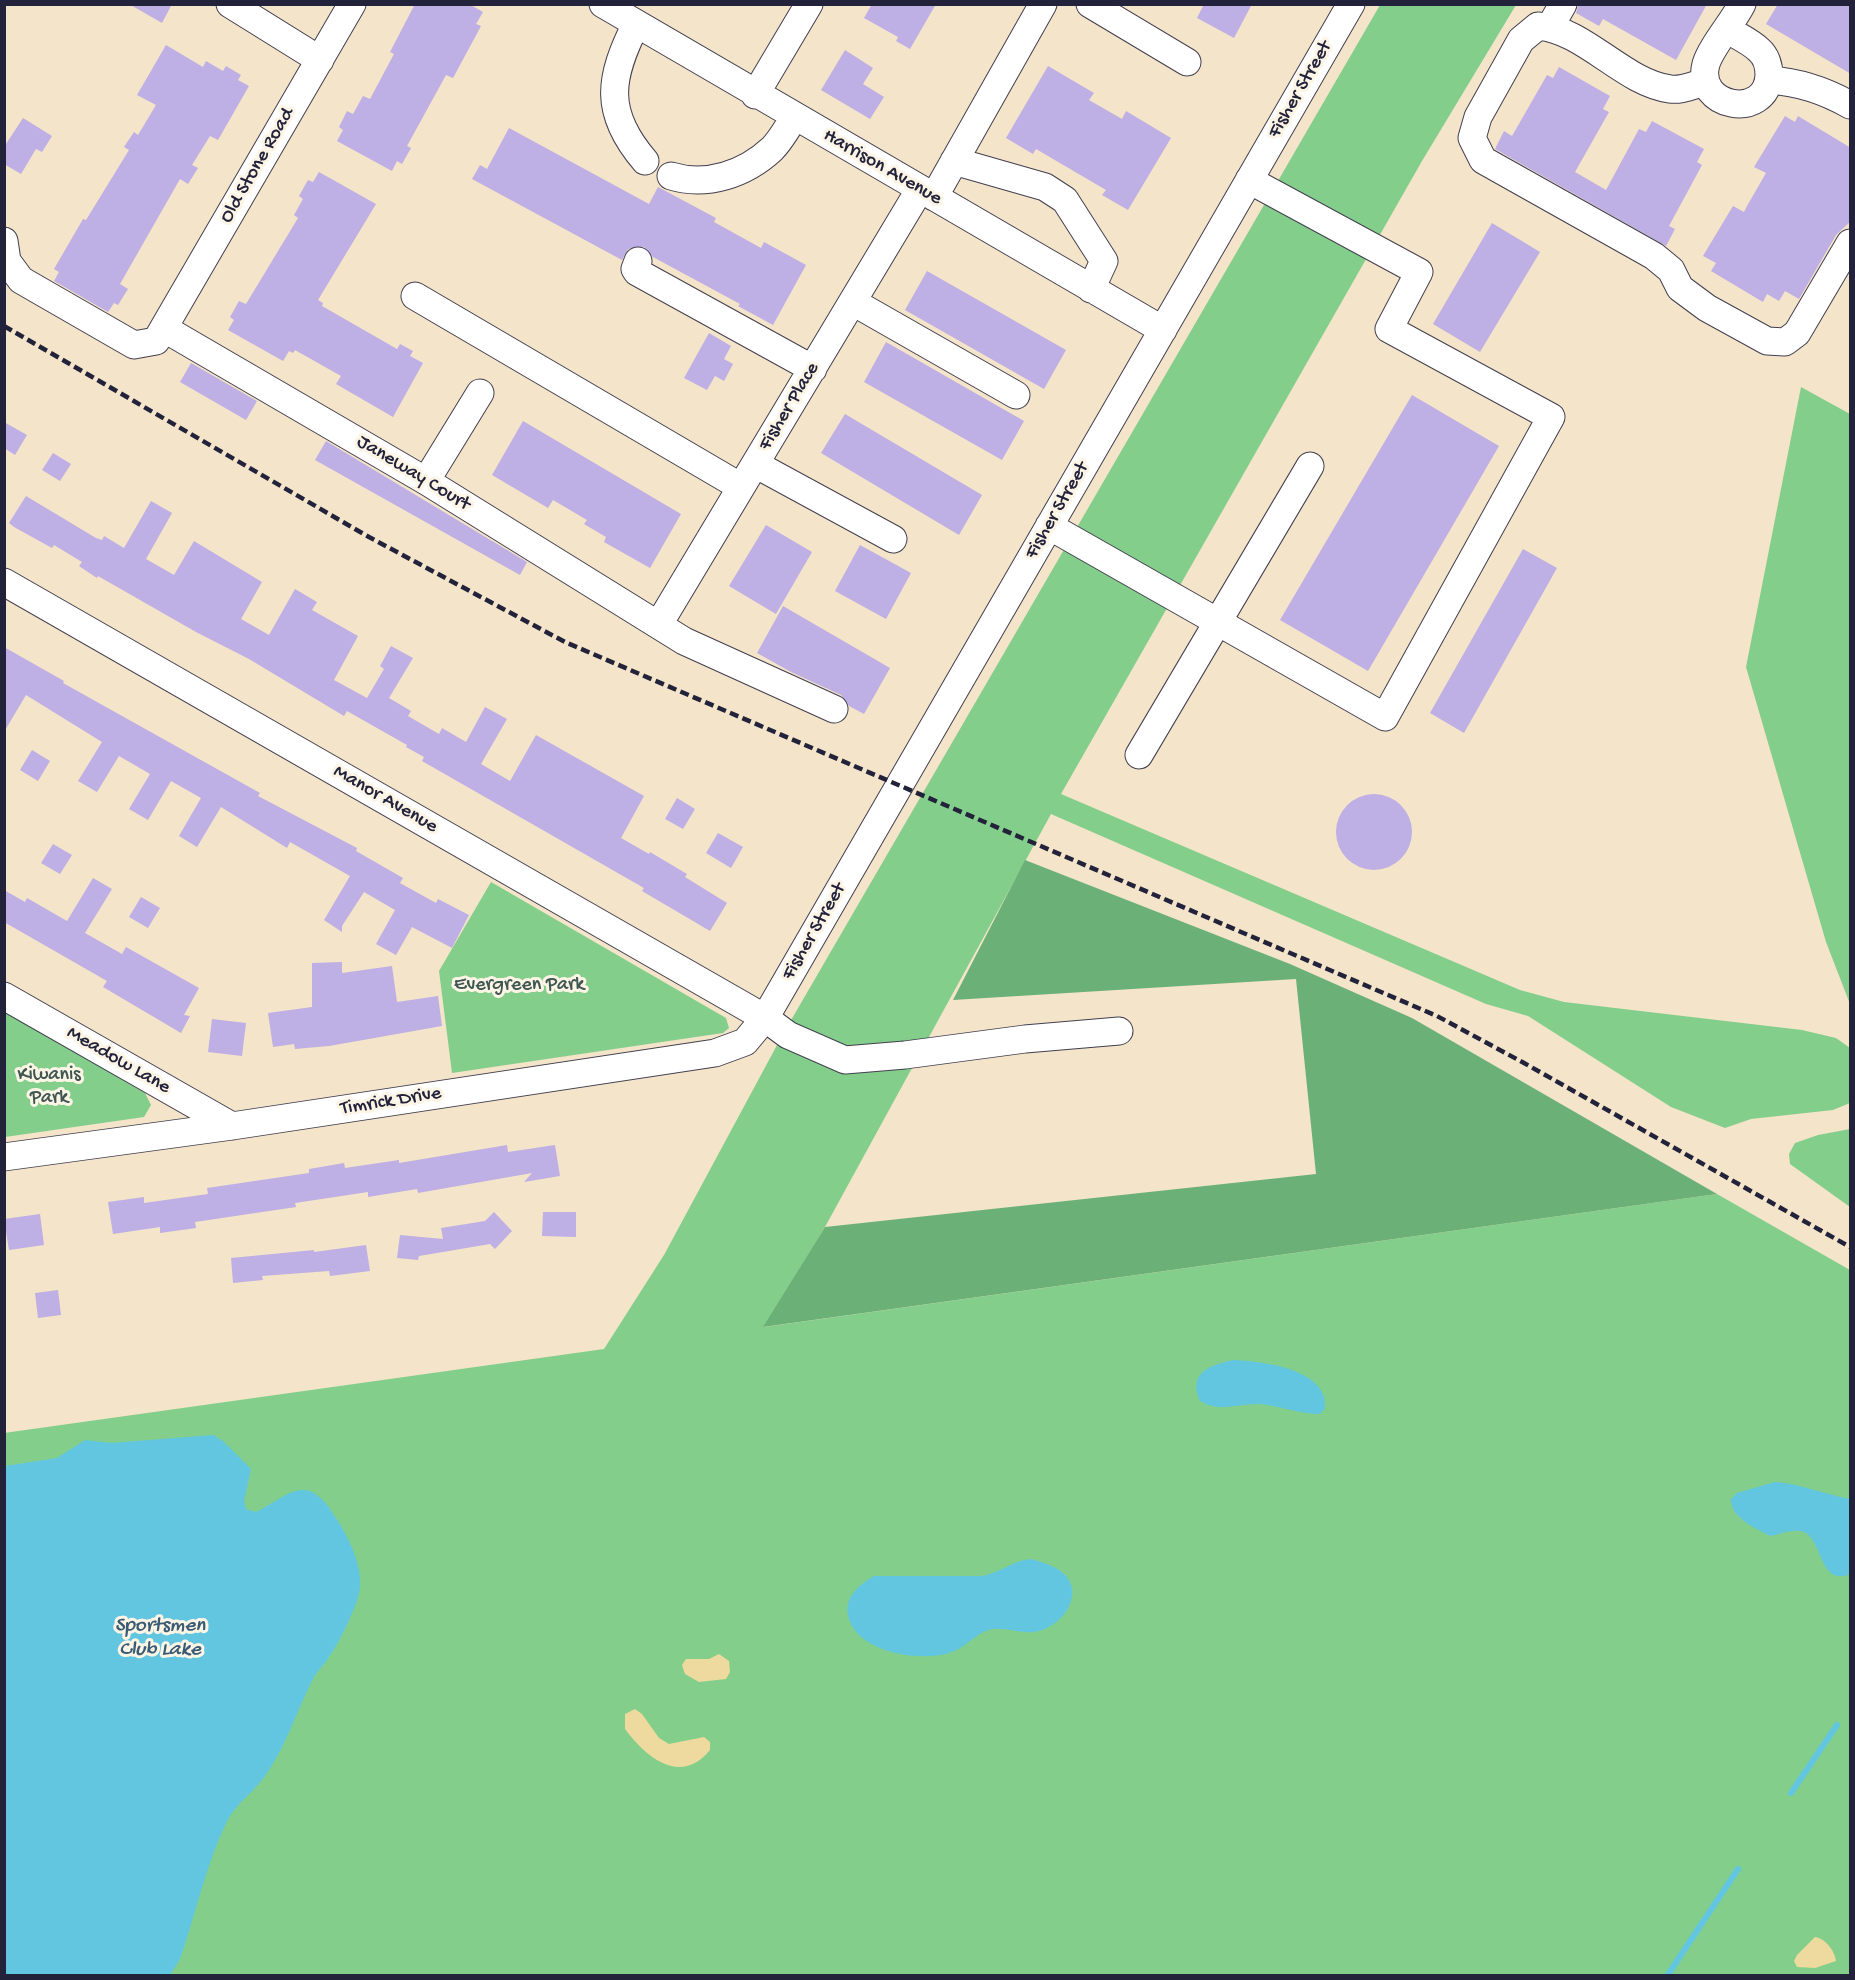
<!DOCTYPE html>
<style>
body{margin:0}
#map{position:relative;width:1855px;height:1980px;overflow:hidden;background:#f4e4c9;font-family:"Gochi Hand",sans-serif}
canvas{display:block}
.frame{position:absolute;inset:0;border:6px solid #22223b;pointer-events:none}
</style>
<div id="map">
<canvas width="1855" height="1980"></canvas>
<div class="frame"></div>
</div>
<script>
const g = document.querySelector('canvas').getContext('2d');
g.lineJoin = 'round';
function fillPath(path, color) { g.fillStyle = color; g.fill(path, 'evenodd'); }
function stroke(path, color, width, dash) { g.strokeStyle = color; g.lineWidth = width; g.lineCap = dash ? 'butt' : 'round'; g.setLineDash(dash || []); g.stroke(path); }
function drawText(font, color, halo, rows, align = 'center') {
  g.font = font + ' "Gochi Hand",sans-serif'; g.lineWidth = 6; g.setLineDash([]); g.textBaseline = 'middle'; g.strokeStyle = halo; g.fillStyle = color; for (const [text, x, y, turn = 0] of rows) {
    g.save(); g.translate(x, y); g.rotate((+turn || 0) * Math.PI / 180); g.textAlign = isNaN(turn) ? turn : align; if (halo) g.strokeText(text, 0, 0); g.fillText(text, 0, 0); g.restore();
  }
}
const green = new Path2D(`
 M 1380,5 L 1516,5 L 1422,161 L 1061,794 L 1520,990 L 1564,1002 L 1802,1030 L 1836,1038 L 1850,1048 L 1850,1103 L 1833,1110 L 1751,1119 L 1725,1128 L 1671,1107 L 1528,1016 L 1486,1004 L 1051,814 L 825,1227 L 764,1327 L 1717,1194 L 1850,1270 L 1850,1975 L 5,1975 L 4,1433 L 604,1349 L 664,1255 L 783,1034 Z
 M 1801,387 L 1850,414 L 1850,1004 L 1826,942 L 1746,667 Z
 M 491,882 L 726,1018 L 729,1028 L 723,1033 L 452,1073 L 439,971 Z
 M 5,1012 L 145,1093 L 151,1105 L 144,1117 L 5,1137 Z
 M 1850,1129 L 1850,1207 L 1790,1164 L 1789,1154 L 1795,1143 L 1818,1135 Z`);
const forest = new Path2D(`
 M 1025,860 L 1290,964 L 1412,1018 L 1717,1194 L 763,1327 L 825,1227 L 1316,1174 L 1296,979 L 953,1000 Z`);
const sand = new Path2D(`
 M 719,1654 L 729,1661 L 730,1672 L 726,1679 L 699,1682 L 685,1674 L 682,1665 L 686,1659 L 709,1659 Z
 M 635,1709 L 642,1714 L 659,1738 L 669,1744 L 704,1737 L 710,1742 L 710,1750 C 680,1787 645,1756 625,1729 L 625,1714 Z
 M 1815,1937 C 1825,1938 1835,1951 1836,1961 L 1815,1968 L 1797,1967 L 1794,1961 L 1797,1955 Z`);
const water = new Path2D(`
 M 1233,1360 C 1261,1361 1329,1369 1325,1408 L 1320,1414 C 1299,1414 1280,1406 1260,1404 C 1238,1403 1220,1413 1200,1401 C 1187,1372 1211,1365 1233,1360 Z
 M 213,1435 L 223,1441 L 251,1469 L 244,1501 L 246,1509 L 256,1512 C 290,1495 306,1471 334,1515 C 347,1534 362,1563 360,1587 C 359,1603 339,1643 329,1657 C 324,1665 317,1671 313,1679 C 296,1712 285,1750 262,1780 C 251,1794 236,1804 227,1821 C 206,1864 196,1913 180,1959 L 170,1975 L 5,1975 L 5,1466 L 57,1458 L 85,1440 L 111,1443 Z
 M 1775,1482 C 1801,1484 1824,1494 1850,1499 L 1850,1574 C 1819,1587 1823,1540 1804,1532 C 1794,1528 1780,1534 1771,1536 C 1756,1529 1730,1517 1731,1499 L 1737,1493 Z
 M 1030,1559 C 1046,1563 1068,1569 1072,1588 C 1075,1610 1054,1629 1034,1632 C 1019,1634 1003,1626 988,1630 C 974,1635 964,1649 949,1653 C 920,1662 855,1653 848,1615 C 844,1597 860,1584 874,1576 L 982,1576 C 1000,1573 1012,1561 1030,1559 Z`);
const stream = new Path2D(`
 M 1791,1793 L 1837,1725
 M 1667,1976 L 1738,1869`);
const building = new Path2D(`
 M 129,4 L 172,4 L 162,23 Z
 M 415,4 L 469,4 L 483,12 L 476,24 L 481,26 L 453,78 L 446,75 L 407,146 L 411,148 L 402,164 L 397,161 L 392,171 L 337,141 L 343,130 L 339,127 L 347,111 L 353,114 L 363,96 L 370,99 L 394,54 L 390,52 Z
 M 872,4 L 936,4 L 910,49 L 896,41 L 898,37 L 864,18 Z
 M 1204,4 L 1252,4 L 1234,38 L 1197,18 Z
 M 1579,4 L 1707,4 L 1676,60 L 1603,19 L 1599,26 L 1576,13 Z
 M 1778,4 L 1851,4 L 1851,74 L 1766,24 Z
 M 166,45 L 203,67 L 206,61 L 223,71 L 226,66 L 241,75 L 238,80 L 249,86 L 218,140 L 210,136 L 192,165 L 198,168 L 188,184 L 180,179 L 120,284 L 128,289 L 118,305 L 114,303 L 108,312 L 54,281 L 59,272 L 54,269 L 83,219 L 86,220 L 129,150 L 124,147 L 134,132 L 138,135 L 156,105 L 137,95 Z
 M 845,50 L 873,68 L 863,84 L 884,97 L 870,119 L 821,90 Z
 M 1048,66 L 1094,93 L 1089,100 L 1122,119 L 1126,111 L 1171,138 L 1128,210 L 1102,195 L 1106,190 L 1036,149 L 1033,154 L 1006,138 Z
 M 1559,67 L 1610,96 L 1603,109 L 1609,112 L 1575,172 L 1606,190 L 1639,129 L 1646,132 L 1652,121 L 1704,149 L 1697,162 L 1702,165 L 1669,226 L 1675,229 L 1666,246 L 1495,149 L 1504,131 L 1512,136 L 1547,75 L 1553,78 Z
 M 1785,116 L 1795,122 L 1798,116 L 1851,148 L 1851,221 L 1836,235 L 1799,299 L 1785,291 L 1779,301 L 1767,294 L 1763,302 L 1711,271 L 1716,263 L 1703,256 L 1733,206 L 1744,212 L 1747,206 L 1766,173 L 1754,167 Z
 M 23,118 L 52,136 L 42,152 L 36,149 L 21,174 L 4,164 L 4,147 Z
 M 509,128 L 649,204 L 658,187 L 716,218 L 714,222 L 761,248 L 764,242 L 806,265 L 773,325 L 738,306 L 740,304 L 653,257 L 644,247 L 628,249 L 622,260 L 472,179 L 480,165 L 487,169 Z
 M 319,172 L 376,204 L 318,300 L 323,303 L 322,306 L 397,349 L 400,344 L 413,351 L 410,356 L 423,363 L 393,417 L 336,384 L 341,376 L 295,350 L 293,353 L 289,351 L 283,361 L 228,330 L 234,320 L 230,317 L 239,301 L 246,304 L 298,218 L 294,215 L 303,199 L 299,196 L 308,180 L 313,182 Z
 M 1492,223 L 1540,252 L 1480,352 L 1433,324 Z
 M 927,271 L 1066,350 L 1044,389 L 905,310 Z
 M 709,333 L 731,346 L 724,359 L 733,364 L 724,381 L 715,376 L 707,390 L 684,378 Z
 M 886,342 L 1024,421 L 1002,460 L 864,382 Z
 M 191,363 L 257,401 L 246,420 L 180,382 Z
 M 1412,395 L 1499,446 L 1368,671 L 1280,620 Z
 M 845,414 L 982,495 L 959,535 L 821,453 Z
 M 523,421 L 681,514 L 650,568 L 604,542 L 606,537 L 584,524 L 587,520 L 553,500 L 548,508 L 492,475 Z
 M 4,422 L 27,435 L 15,455 L 4,448 Z
 M 326,441 L 527,562 L 520,575 L 315,460 Z
 M 53,453 L 71,464 L 60,481 L 42,470 Z
 M 26,496 L 96,538 L 102,540 L 104,536 L 124,548 L 151,501 L 172,513 L 146,559 L 174,575 L 194,541 L 262,582 L 241,619 L 269,635 L 295,589 L 317,602 L 312,610 L 358,636 L 334,680 L 367,698 L 384,669 L 380,666 L 391,646 L 413,658 L 389,698 L 411,711 L 408,716 L 439,734 L 442,728 L 466,742 L 485,707 L 507,719 L 481,764 L 510,781 L 536,735 L 644,796 L 621,838 L 649,854 L 650,852 L 687,874 L 685,877 L 727,903 L 710,931 L 642,891 L 644,888 L 422,761 L 424,757 L 406,747 L 407,745 L 347,711 L 344,716 L 249,659 L 196,632 L 98,576 L 97,578 L 79,566 L 82,562 L 54,545 L 52,548 L 14,527 L 9,523 Z
 M 766,525 L 812,552 L 776,614 L 729,586 Z
 M 860,545 L 911,573 L 886,619 L 835,591 Z
 M 1523,549 L 1557,568 L 1464,733 L 1430,713 Z
 M 783,606 L 890,668 L 864,714 L 849,706 L 841,695 L 791,672 L 757,653 Z
 M 4,647 L 64,681 L 63,683 L 260,793 L 258,796 L 357,848 L 356,851 L 403,878 L 400,883 L 436,903 L 438,899 L 469,915 L 452,948 L 412,927 L 396,955 L 376,944 L 395,910 L 364,892 L 342,926 L 342,932 L 324,920 L 350,876 L 290,842 L 287,848 L 221,807 L 197,847 L 179,836 L 201,798 L 171,781 L 148,820 L 129,809 L 150,774 L 119,756 L 97,792 L 78,781 L 102,742 L 26,695 L 4,732 Z
 M 32,750 L 50,761 L 38,781 L 20,770 Z
 M1336 832a38 38 0 1 1 76 0a38 38 0 1 1-76 0Z
 M 677,798 L 695,809 L 683,829 L 665,819 Z
 M 718,833 L 743,847 L 731,868 L 706,853 Z
 M 53,844 L 72,855 L 60,874 L 41,863 Z
 M 93,878 L 112,889 L 85,933 L 122,954 L 126,947 L 199,988 L 184,1015 L 190,1016 L 181,1033 L 103,987 L 107,981 L 4,922 L 4,890 L 25,902 L 27,898 L 67,921 Z
 M 141,897 L 160,908 L 148,928 L 129,917 Z
 M 342,962 L 342,973 L 392,966 L 397,1002 L 438,996 L 442,1026 L 329,1046 L 295,1049 L 294,1044 L 273,1047 L 268,1013 L 312,1007 L 312,963 Z
 M 212,1019 L 246,1023 L 242,1056 L 208,1052 Z
 M 507,1145 L 508,1152 L 555,1145 L 560,1176 L 524,1182 L 532,1173 L 418,1193 L 417,1189 L 368,1197 L 368,1192 L 295,1203 L 296,1207 L 195,1222 L 196,1228 L 160,1233 L 160,1227 L 113,1234 L 108,1202 L 144,1197 L 144,1203 L 208,1194 L 207,1188 L 309,1173 L 309,1169 L 344,1163 L 345,1168 L 399,1160 L 399,1163 Z
 M 494,1212 L 512,1231 L 495,1249 L 490,1244 L 419,1256 L 418,1260 L 397,1258 L 400,1235 L 443,1239 L 441,1228 L 485,1221 Z
 M 543,1212 L 576,1212 L 576,1237 L 542,1236 Z
 M 40,1214 L 44,1245 L 9,1250 L 4,1219 Z
 M 366,1245 L 370,1271 L 330,1276 L 329,1271 L 262,1276 L 263,1280 L 233,1283 L 231,1258 L 314,1250 L 314,1252 Z
 M 58,1290 L 61,1315 L 38,1318 L 35,1293 Z`);
const minor = new Path2D(`
 M 230,4 L 320,60
 M 603,4 L 1163,330
 M 1090,4 L 1187,62
 M 636,24 C 609,78 603,112 645,161
 M 1550,27 L 1563,4
 M 1728,30 C 1738,36 1751,42 1759,50 C 1766,56 1769,66 1769,75 C 1767,121 1694,108 1706,64 C 1711,47 1733,22 1742,4
 M 1769,80 C 1799,82 1824,90 1850,105
 M 1706,82 C 1696,84 1681,91 1670,89 C 1624,83 1585,30 1538,26 L 1521,40 L 1478,117 L 1472,138 L 1483,160 L 1654,256 L 1671,270 L 1680,288 L 1707,308 L 1767,341 L 1785,342 L 1797,333 L 1850,243
 M 755,95 L 809,4
 M 954,161 L 1045,187 L 1065,200 L 1104,261 L 1091,289
 M 671,176 C 707,187 745,174 772,149 C 781,140 787,128 794,118
 M 934,197 L 1043,4
 M 4,241 L 7,261 L 21,280 L 134,345 L 156,341 L 352,4
 M 638,261 L 635,269 L 637,272 L 813,369
 M 415,296 L 741,487
 M 853,302 L 1016,395
 M 165,329 L 426,481 L 684,641 L 834,709
 M 755,464 L 893,539
 M 426,481 L 480,393
 M 1049,526 L 1385,717 L 1551,417 L 1389,329 L 1419,272 L 1249,180
 M 4,582 L 765,1018 L 788,1035 L 845,1060 L 905,1055 L 1025,1039 L 1119,1031
 M 659,624 L 920,189
 M 1139,755 L 1310,466
 M 4,996 L 232,1126
 M 4,1157 L 232,1126 L 715,1053 L 745,1042 L 765,1018 L 1351,4`);
const rail = new Path2D(`
 M 4,326 L 369,537 L 565,642 L 1437,1016 L 1524,1063 L 1850,1247`);
const streetNames = [
 ["Fisher Street",1301,90,-60],
 ["Old Stone Road",258,166,-60],
 ["Harrison Avenue",882,168,30],
 ["Fisher Place",790,407,-59],
 ["Janeway Court",413,474,31],
 ["Fisher Street",1058,511,-60],
 ["Manor Avenue",385,800,30],
 ["Fisher Street",815,932,-60],
 ["Meadow Lane",118,1061,30],
 ["Timrick Drive",391,1102,-9]
];
const parkNames = [
 ["Evergreen Park",519,986],
 ["Kiwanis",49,1076],
 ["Park",49,1099]
];
const waterNames = [
 ["Sportsmen",160,1627],
 ["Club Lake",160,1651]
];
fillPath(green, '#84ce8b');
fillPath(forest, '#6bb177');
fillPath(sand, '#eeda9e');
fillPath(water, '#63c6e1');
stroke(stream, '#63c6e1', 6);
fillPath(building, '#beafe4');
stroke(minor, '#423f50', 29);
stroke(minor, '#fff', 27);
stroke(rail, '#22223b', 4.5, [9, 4.5]);
drawText('20px', '#22223b', '#fcf5e5', streetNames);
drawText('20px', '#3f5653', '#fcf5e5', parkNames);
drawText('italic 21px', '#395b75', '#fcf5e5', waterNames);
</script>
